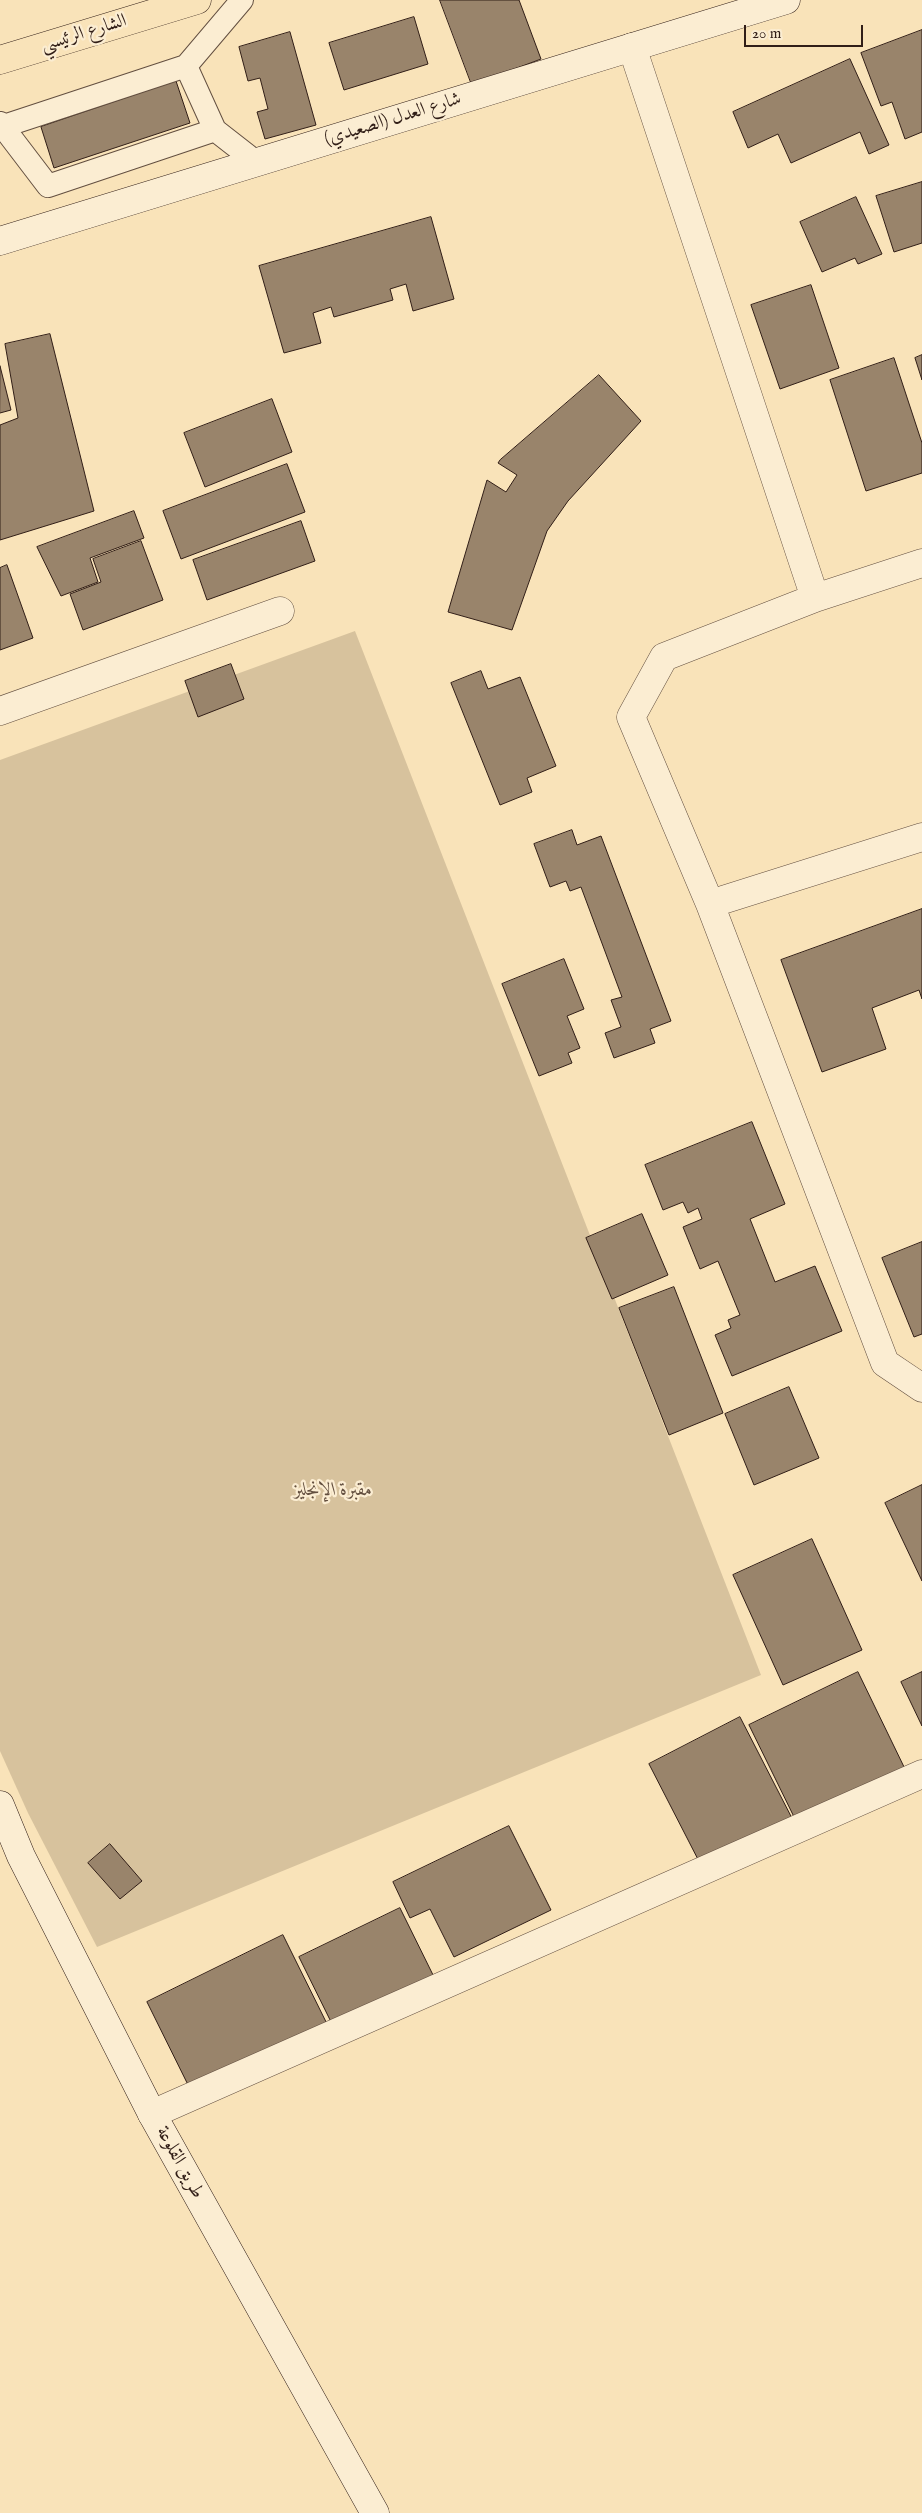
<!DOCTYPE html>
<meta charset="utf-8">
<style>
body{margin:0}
#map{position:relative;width:922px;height:2513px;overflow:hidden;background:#f9e3b9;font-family:"IM FELL English",serif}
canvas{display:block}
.scale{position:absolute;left:744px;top:25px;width:119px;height:22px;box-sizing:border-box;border:2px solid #311e17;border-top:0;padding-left:6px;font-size:15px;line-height:18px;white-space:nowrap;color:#311e17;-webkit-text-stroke:4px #fbedd2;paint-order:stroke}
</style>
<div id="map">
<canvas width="922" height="2513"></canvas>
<div class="scale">20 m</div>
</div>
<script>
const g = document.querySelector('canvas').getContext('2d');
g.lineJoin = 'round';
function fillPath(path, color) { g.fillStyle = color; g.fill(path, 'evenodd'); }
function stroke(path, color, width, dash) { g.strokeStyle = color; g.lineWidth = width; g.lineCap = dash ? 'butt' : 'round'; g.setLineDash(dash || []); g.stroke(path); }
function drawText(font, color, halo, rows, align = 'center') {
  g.font = font + ' "IM FELL English",Amiri,serif'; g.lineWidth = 4.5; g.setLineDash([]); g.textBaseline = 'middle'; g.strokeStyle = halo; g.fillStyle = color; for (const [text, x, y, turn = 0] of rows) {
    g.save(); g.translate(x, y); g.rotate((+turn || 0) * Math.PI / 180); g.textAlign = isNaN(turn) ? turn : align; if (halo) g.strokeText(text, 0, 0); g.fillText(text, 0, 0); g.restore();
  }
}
const green = new Path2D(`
 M 355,631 L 761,1675 L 97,1947 L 28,1813 L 0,1751 L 0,760 Z`);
const building = new Path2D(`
 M 440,0 L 519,0 L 541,59 L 472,85 Z
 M 414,17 L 428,64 L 344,90 L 329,43 Z
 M 922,30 L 922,132 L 905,139 L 892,102 L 881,106 L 861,53 Z
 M 290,32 L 316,125 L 265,139 L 257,112 L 268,109 L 260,78 L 248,81 L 239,47 Z
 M 850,59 L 889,145 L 869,154 L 860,132 L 791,163 L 778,134 L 748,148 L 733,112 Z
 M 176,81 L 190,123 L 54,168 L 41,127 Z
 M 922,182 L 922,243 L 894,252 L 876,196 Z
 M 856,197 L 882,254 L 858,264 L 855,258 L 822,272 L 800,222 Z
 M 431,217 L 454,299 L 413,311 L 406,284 L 390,289 L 393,300 L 334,317 L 331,307 L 313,313 L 321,343 L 284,353 L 259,266 Z
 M 811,285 L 839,368 L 780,389 L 751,305 Z
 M 50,334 L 94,511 L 0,540 L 0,425 L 18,418 L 5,344 Z
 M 922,355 L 922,380 L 915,358 Z
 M 894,358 L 922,443 L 922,473 L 866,491 L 830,380 Z
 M 0,366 L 11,410 L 0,413 Z
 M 599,375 L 641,421 L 568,501 L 547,531 L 512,630 L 448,612 L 487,480 L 506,492 L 517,475 L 498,463 L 500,460 Z
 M 272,399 L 292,452 L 205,487 L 184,433 Z
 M 287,464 L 305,512 L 181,559 L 163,511 Z
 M 134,511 L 144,538 L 90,558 L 98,582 L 61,596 L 37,547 Z
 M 301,521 L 315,561 L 207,600 L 193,560 Z
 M 141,541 L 163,600 L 83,630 L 70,594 L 101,582 L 93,559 Z
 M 7,565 L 33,638 L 0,650 L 0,568 Z
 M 231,664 L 244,699 L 198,717 L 185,681 Z
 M 481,671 L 488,689 L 520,677 L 556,766 L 527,778 L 532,792 L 500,805 L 451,683 Z
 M 572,830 L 577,845 L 601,836 L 671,1021 L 650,1029 L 655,1043 L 614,1058 L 605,1033 L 621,1027 L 611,1000 L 622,997 L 581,887 L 570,891 L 566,881 L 550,887 L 534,844 Z
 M 922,909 L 922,999 L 919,990 L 872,1008 L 886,1049 L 822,1072 L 781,960 Z
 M 564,959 L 584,1009 L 567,1016 L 580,1048 L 568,1053 L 572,1063 L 539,1076 L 502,984 Z
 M 752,1122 L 785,1204 L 750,1219 L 775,1282 L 815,1266 L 842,1331 L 732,1376 L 715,1335 L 731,1328 L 728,1320 L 740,1315 L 718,1261 L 700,1269 L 683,1227 L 702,1219 L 698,1208 L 688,1213 L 683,1202 L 663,1210 L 645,1165 Z
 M 642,1214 L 668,1275 L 612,1299 L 586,1238 Z
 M 922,1242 L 922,1334 L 914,1337 L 882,1258 Z
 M 674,1287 L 723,1413 L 669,1435 L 619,1308 Z
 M 789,1387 L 819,1458 L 754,1485 L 725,1414 Z
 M 922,1485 L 922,1581 L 885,1503 Z
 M 812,1539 L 862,1650 L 783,1685 L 733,1575 Z
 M 858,1672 L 906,1771 L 797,1823 L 749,1725 Z
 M 922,1672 L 922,1726 L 901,1682 Z
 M 740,1717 L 796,1826 L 705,1873 L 649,1764 Z
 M 509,1826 L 551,1910 L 454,1957 L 430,1909 L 410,1918 L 393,1882 Z
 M 110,1844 L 142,1881 L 120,1899 L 88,1863 Z
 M 400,1908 L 437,1983 L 336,2032 L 299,1957 Z
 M 283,1935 L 335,2040 L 199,2107 L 147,2002 Z`);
const lane = new Path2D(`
 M 186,66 L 215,130
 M 0,123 L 48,186 L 215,130 L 256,162
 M 4,126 L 186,66 L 242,0`);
const street = new Path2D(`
 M 632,47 L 815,598
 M 922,563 L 815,598 L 664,657 L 631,717 L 710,904 L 885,1363 L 922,1388
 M 0,711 L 280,611
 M 710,904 L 922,837
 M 152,2114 L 922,1774`);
const secondary = new Path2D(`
 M 0,241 L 786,0
 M 0,1805 L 21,1856 L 152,2114 L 375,2513`);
const primary = new Path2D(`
 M 0,60 L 197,0`);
const streetNames = [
 ["الشارع الرئيسي",84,34,-17],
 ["شارع العدل (الصعيدي)",393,120,-17],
 ["طريق القلوعة",179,2163,61]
];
const parkNames = [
 ["مقبرة الإنجليز",333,1491]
];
fillPath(green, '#d7c29d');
fillPath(building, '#99846b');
stroke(building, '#311e17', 1);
stroke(lane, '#634f40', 24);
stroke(street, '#634f40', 29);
stroke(secondary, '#311e17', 29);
stroke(primary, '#311e17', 29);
stroke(lane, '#fbedd2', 22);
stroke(street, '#fbedd2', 28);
stroke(secondary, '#fbedd2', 28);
stroke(primary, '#f9e3b9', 28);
drawText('19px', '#311e17', '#fbedd2', streetNames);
drawText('italic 19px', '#634f3f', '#fbedd2', parkNames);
</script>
